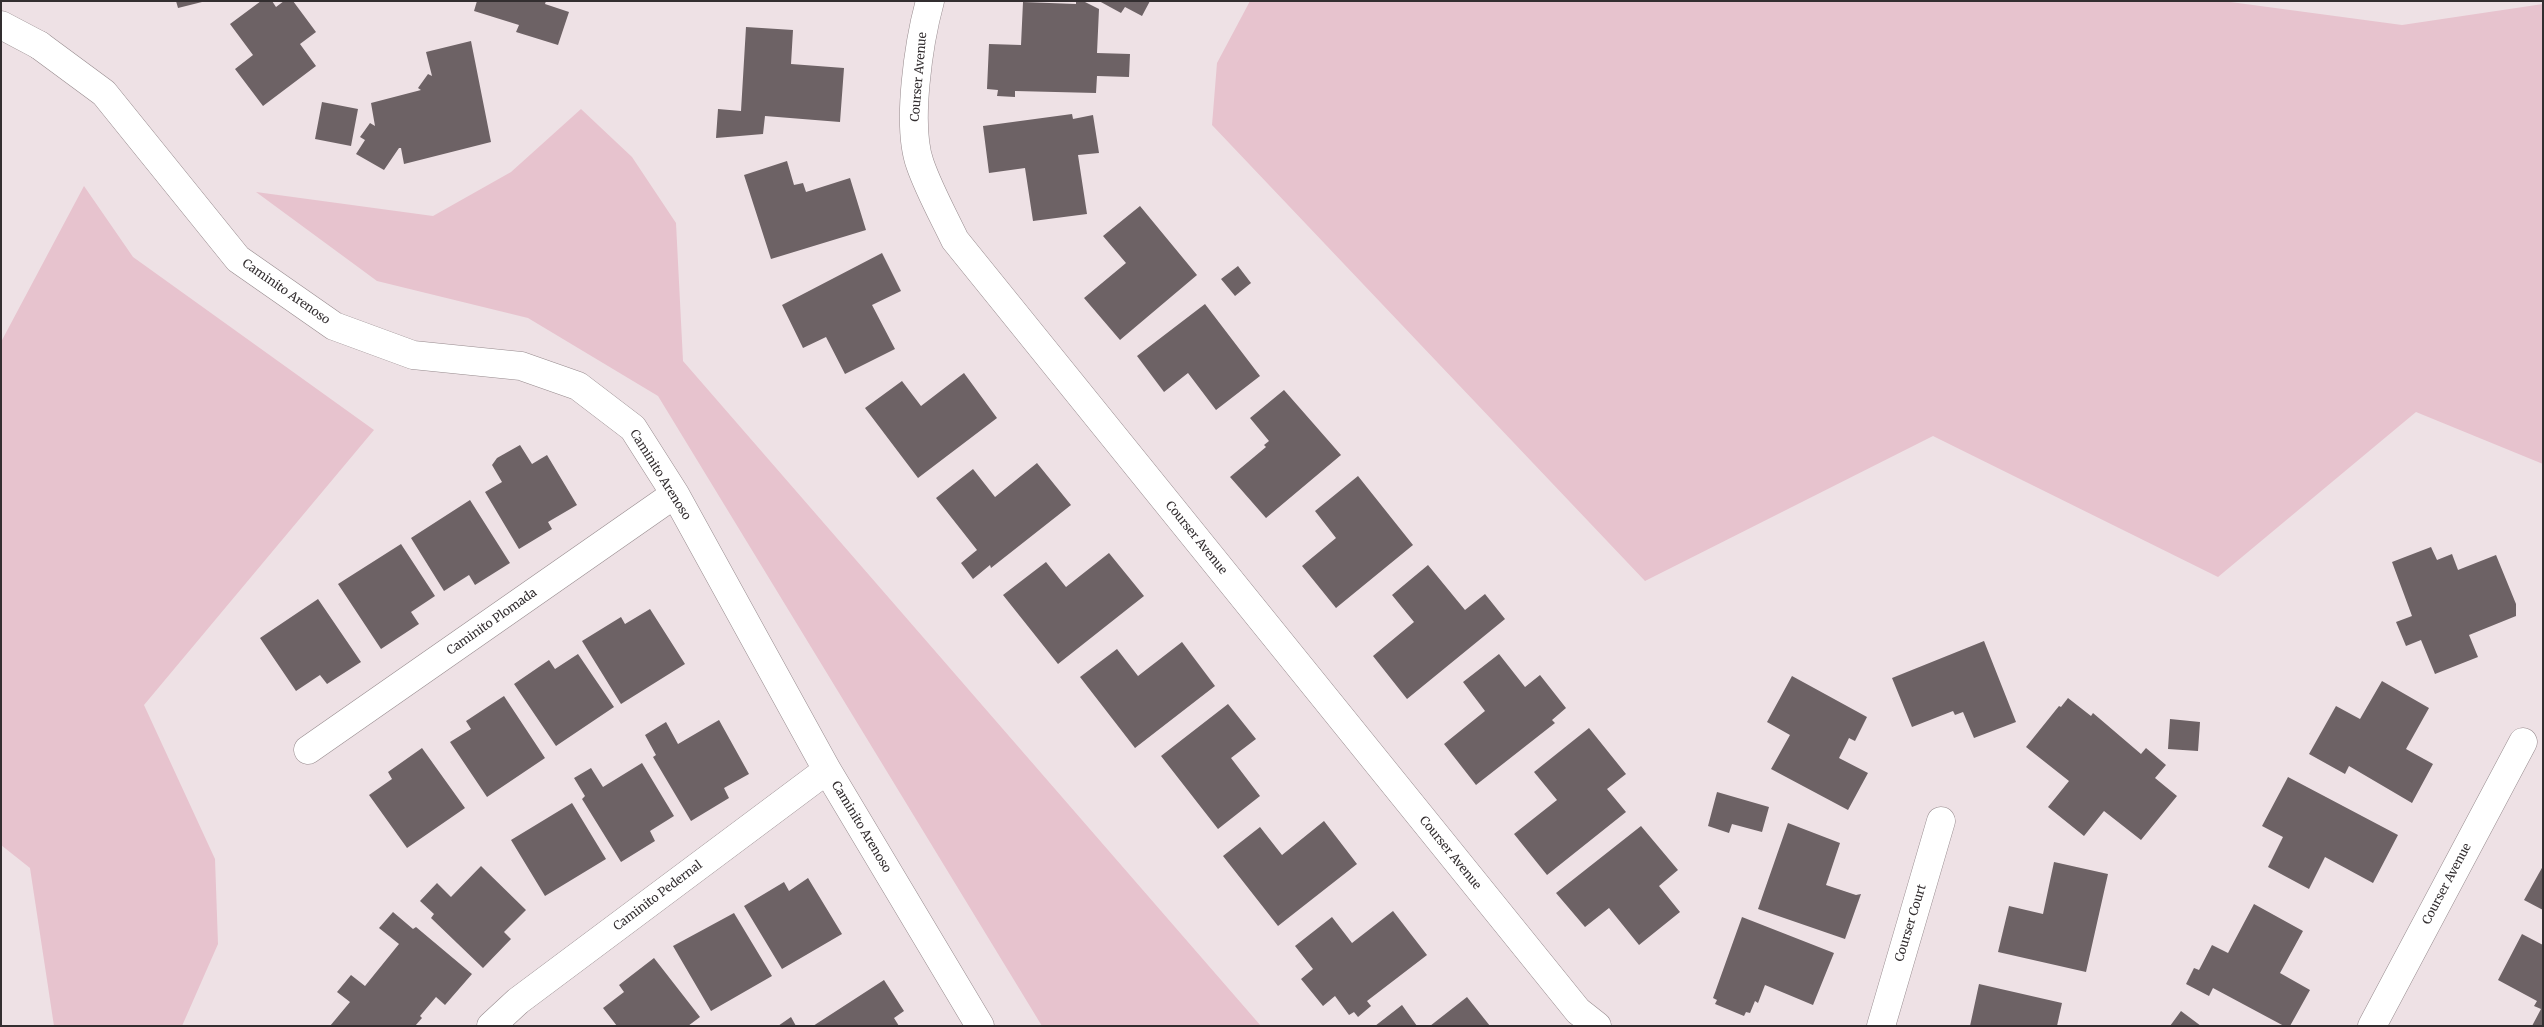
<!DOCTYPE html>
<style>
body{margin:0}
#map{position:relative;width:2544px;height:1027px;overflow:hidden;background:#eee1e5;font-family:Merriweather,serif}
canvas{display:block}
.frame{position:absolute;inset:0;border:2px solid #332e30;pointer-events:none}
</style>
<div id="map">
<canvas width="2544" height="1027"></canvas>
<div class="frame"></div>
</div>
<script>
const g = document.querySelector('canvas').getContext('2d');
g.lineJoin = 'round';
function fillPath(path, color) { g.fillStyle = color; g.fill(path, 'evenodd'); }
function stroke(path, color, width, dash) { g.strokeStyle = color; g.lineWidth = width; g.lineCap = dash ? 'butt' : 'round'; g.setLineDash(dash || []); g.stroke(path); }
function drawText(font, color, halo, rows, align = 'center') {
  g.font = font + ' Merriweather,serif'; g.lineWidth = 5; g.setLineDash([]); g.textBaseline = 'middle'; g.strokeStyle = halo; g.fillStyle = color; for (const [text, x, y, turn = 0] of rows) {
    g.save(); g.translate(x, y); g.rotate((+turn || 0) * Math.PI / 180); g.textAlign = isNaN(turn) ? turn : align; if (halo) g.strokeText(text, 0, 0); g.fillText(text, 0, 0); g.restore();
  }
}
const green = new Path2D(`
 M 1250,1 L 2223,1 L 2402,25 L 2543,4 L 2543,464 L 2416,412 L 2218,577 L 1933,436 L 1645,581 L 1212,125 L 1217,63 Z
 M 581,109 L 632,157 L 676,223 L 683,361 L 1261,1026 L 1042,1026 L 658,396 L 528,318 L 377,281 L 256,192 L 433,216 L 511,172 Z
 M 84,186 L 133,257 L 374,430 L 144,705 L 215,859 L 218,944 L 182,1026 L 54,1026 L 30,868 L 1,845 L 1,342 Z`);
const building = new Path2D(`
 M 176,1 L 202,1 L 202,2 L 178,8 Z
 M 261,1 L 272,1 L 276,7 L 284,1 L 293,1 L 316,32 L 300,44 L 316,66 L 263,106 L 235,69 L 253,55 L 230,24 Z
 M 477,1 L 546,1 L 545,4 L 569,12 L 558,45 L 516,32 L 519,25 L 474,11 Z
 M 1076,1 L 1083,1 L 1099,9 L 1097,53 L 1130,54 L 1129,77 L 1097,76 L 1096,93 L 1015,91 L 1015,97 L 997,96 L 998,90 L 987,89 L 989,44 L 1021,45 L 1023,2 L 1076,4 Z
 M 1099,1 L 1150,1 L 1142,16 L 1125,7 L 1121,13 Z
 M 746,27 L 793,30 L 791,64 L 844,68 L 840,122 L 765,116 L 763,134 L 716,138 L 718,109 L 741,111 Z
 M 471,41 L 491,142 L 404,164 L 401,148 L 399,148 L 384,170 L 356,154 L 365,140 L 360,137 L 370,123 L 375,126 L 371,103 L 421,90 L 418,88 L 428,74 L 432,76 L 426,52 Z
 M 322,102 L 358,109 L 351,146 L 315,139 Z
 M 1072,114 L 1073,119 L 1093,115 L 1099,153 L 1078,155 L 1087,214 L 1033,221 L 1025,168 L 989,173 L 983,126 Z
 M 787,161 L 794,185 L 803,183 L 806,192 L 850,178 L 866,230 L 771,259 L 744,175 Z
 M 1140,206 L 1197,275 L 1120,340 L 1084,298 L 1126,263 L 1103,236 Z
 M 882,253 L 901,291 L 872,305 L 895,349 L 845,374 L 826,337 L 803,348 L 782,305 Z
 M 1238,266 L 1251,283 L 1235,296 L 1221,279 Z
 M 1205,304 L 1260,376 L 1216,410 L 1188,373 L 1164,392 L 1137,356 Z
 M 964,373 L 997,418 L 918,478 L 865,408 L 902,381 L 921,406 Z
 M 1284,390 L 1341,455 L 1266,518 L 1230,477 L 1266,447 L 1264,445 L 1269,441 L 1250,418 Z
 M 520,445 L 532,464 L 547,455 L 577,505 L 548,522 L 552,529 L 519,549 L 485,492 L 502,482 L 492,465 L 497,458 Z
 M 1037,463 L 1071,505 L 991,568 L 990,565 L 973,579 L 961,563 L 977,550 L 936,498 L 973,469 L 995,497 Z
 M 1358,476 L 1413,545 L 1336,608 L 1302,566 L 1336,538 L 1315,511 Z
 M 470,500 L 510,563 L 475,585 L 469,575 L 444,591 L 411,538 Z
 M 401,544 L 435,596 L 411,612 L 419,624 L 381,649 L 338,584 Z
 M 2431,547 L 2437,560 L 2452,554 L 2458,570 L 2496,555 L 2516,604 L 2516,616 L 2469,635 L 2478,657 L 2435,674 L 2421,640 L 2406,646 L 2396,622 L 2412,616 L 2392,562 Z
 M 1109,553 L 1144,596 L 1058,664 L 1003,595 L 1046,562 L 1066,587 Z
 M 1428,565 L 1465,610 L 1485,594 L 1505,619 L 1407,699 L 1373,656 L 1414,622 L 1392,595 Z
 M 318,599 L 361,662 L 327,684 L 320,675 L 296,691 L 260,638 Z
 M 650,609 L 685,664 L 621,704 L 582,641 L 621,617 L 625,624 Z
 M 1984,641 L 2016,722 L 1974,738 L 1963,712 L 1955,715 L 1953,711 L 1912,727 L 1892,678 Z
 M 1182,642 L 1215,686 L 1135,748 L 1080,677 L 1117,649 L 1138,676 Z
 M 578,654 L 614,707 L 556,746 L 514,684 L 549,660 L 555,669 Z
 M 1499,654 L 1525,687 L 1540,675 L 1566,708 L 1552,720 L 1555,723 L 1476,785 L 1444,744 L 1485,711 L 1463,682 Z
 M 1792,676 L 1867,717 L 1855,741 L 1849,738 L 1839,758 L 1868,773 L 1848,810 L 1771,769 L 1790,735 L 1767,722 Z
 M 2382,681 L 2429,708 L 2406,749 L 2433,764 L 2412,803 L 2349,766 L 2345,774 L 2309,754 L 2336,706 L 2360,719 Z
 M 504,696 L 545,758 L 487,797 L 450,742 L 471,729 L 466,721 Z
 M 2068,698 L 2091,716 L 2093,713 L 2141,754 L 2146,748 L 2166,765 L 2155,778 L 2177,796 L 2141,840 L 2104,811 L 2084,836 L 2048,807 L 2069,781 L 2026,747 L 2059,706 L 2061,707 Z
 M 1228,704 L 1256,739 L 1231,758 L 1260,796 L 1218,829 L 1161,756 Z
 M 2170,719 L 2200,722 L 2198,751 L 2168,749 Z
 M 719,720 L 749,774 L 724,788 L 729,798 L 691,821 L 653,757 L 656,755 L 645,735 L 666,722 L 678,744 Z
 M 1589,728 L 1626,774 L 1607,789 L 1626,812 L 1547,875 L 1514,834 L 1557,800 L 1534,772 Z
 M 422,748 L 465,808 L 407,848 L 369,795 L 392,779 L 388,772 Z
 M 642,763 L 674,816 L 650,831 L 655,841 L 621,862 L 582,799 L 585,796 L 574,778 L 591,768 L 603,787 Z
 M 2288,777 L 2398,835 L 2373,883 L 2325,857 L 2309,889 L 2268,867 L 2283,837 L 2262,826 Z
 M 1717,792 L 1769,807 L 1762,832 L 1732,824 L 1729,833 L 1708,826 Z
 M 572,803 L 606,859 L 545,896 L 511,840 Z
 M 1324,821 L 1357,864 L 1278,926 L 1223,856 L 1260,827 L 1282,855 Z
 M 1788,823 L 1840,843 L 1826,885 L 1856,895 L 1861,894 L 1845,939 L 1758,909 Z
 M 1641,826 L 1678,870 L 1659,886 L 1680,912 L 1639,945 L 1609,908 L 1585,927 L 1556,893 Z
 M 2054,862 L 2108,874 L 2086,972 L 1998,952 L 2009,906 L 2043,914 Z
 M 481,866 L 526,910 L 504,932 L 511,939 L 483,968 L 431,918 L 434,914 L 420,901 L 437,883 L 451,897 Z
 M 2543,866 L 2543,910 L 2524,900 Z
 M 808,878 L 842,934 L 782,969 L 744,906 L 784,882 L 789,891 Z
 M 2254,904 L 2303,931 L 2280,973 L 2310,990 L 2290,1026 L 2284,1026 L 2213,988 L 2209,996 L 2186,984 L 2194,968 L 2199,970 L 2212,945 L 2228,953 Z
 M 1393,911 L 1427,955 L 1367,1001 L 1371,1006 L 1358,1017 L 1354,1012 L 1349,1015 L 1335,996 L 1323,1006 L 1301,979 L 1313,969 L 1295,946 L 1332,917 L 1352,943 Z
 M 393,912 L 413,929 L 416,927 L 472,974 L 445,1005 L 436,997 L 420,1016 L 422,1018 L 415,1026 L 330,1026 L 350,1002 L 337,992 L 351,975 L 365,986 L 399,944 L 379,928 Z
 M 734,913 L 772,976 L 711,1011 L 673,946 Z
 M 1742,917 L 1834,953 L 1813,1005 L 1765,985 L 1758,1003 L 1755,1001 L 1750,1013 L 1746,1012 L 1744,1016 L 1715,1004 L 1717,1000 L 1713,998 Z
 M 2522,934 L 2543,945 L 2543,1026 L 2532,1026 L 2541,1009 L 2534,1006 L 2537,1001 L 2498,980 Z
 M 654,958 L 700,1017 L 688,1026 L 617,1026 L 603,1008 L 624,992 L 619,985 Z
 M 884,980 L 904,1011 L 894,1018 L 899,1026 L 813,1026 Z
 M 1979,984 L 2062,1003 L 2057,1026 L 1970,1026 Z
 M 1467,997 L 1490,1026 L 1430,1026 Z
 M 1402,1005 L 1417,1026 L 1375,1026 Z
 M 2181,1011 L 2201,1026 L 2170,1026 Z
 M 791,1017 L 796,1026 L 778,1026 Z`);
const street = new Path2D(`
 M 930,1 C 919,41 906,125 920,164 C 929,190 943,215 955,240 L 1578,1011 L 1597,1026
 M 39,45 L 104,93 L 238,259 L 334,326 L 413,355 L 521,366 L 578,386 L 633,428 L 675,494 L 827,770 L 980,1026
 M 308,750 L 675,494
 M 491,1026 L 518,1001 L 827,770
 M 1881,1026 L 1941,821
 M 2372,1026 L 2523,742`);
const secondary = new Path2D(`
 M 1,25 L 39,45`);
const streetNames = [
 ["Courser Avenue",919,77,-85],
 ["Caminito Arenoso",286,292,35],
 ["Caminito Arenoso",660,475,58],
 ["Courser Avenue",1196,538,51],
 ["Caminito Plomada",492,622,-35],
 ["Caminito Arenoso",861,827,59],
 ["Courser Avenue",1450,853,51],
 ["Courser Avenue",2447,884,-62],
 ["Caminito Pedernal",658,896,-37],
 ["Courser Court",1911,923,-73]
];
fillPath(green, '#e7c3ce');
fillPath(building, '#6d6265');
stroke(street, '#968a8d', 29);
stroke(secondary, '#968a8d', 29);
stroke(street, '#fff', 28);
stroke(secondary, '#fff', 28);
drawText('12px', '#332e30', '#fff', streetNames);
</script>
